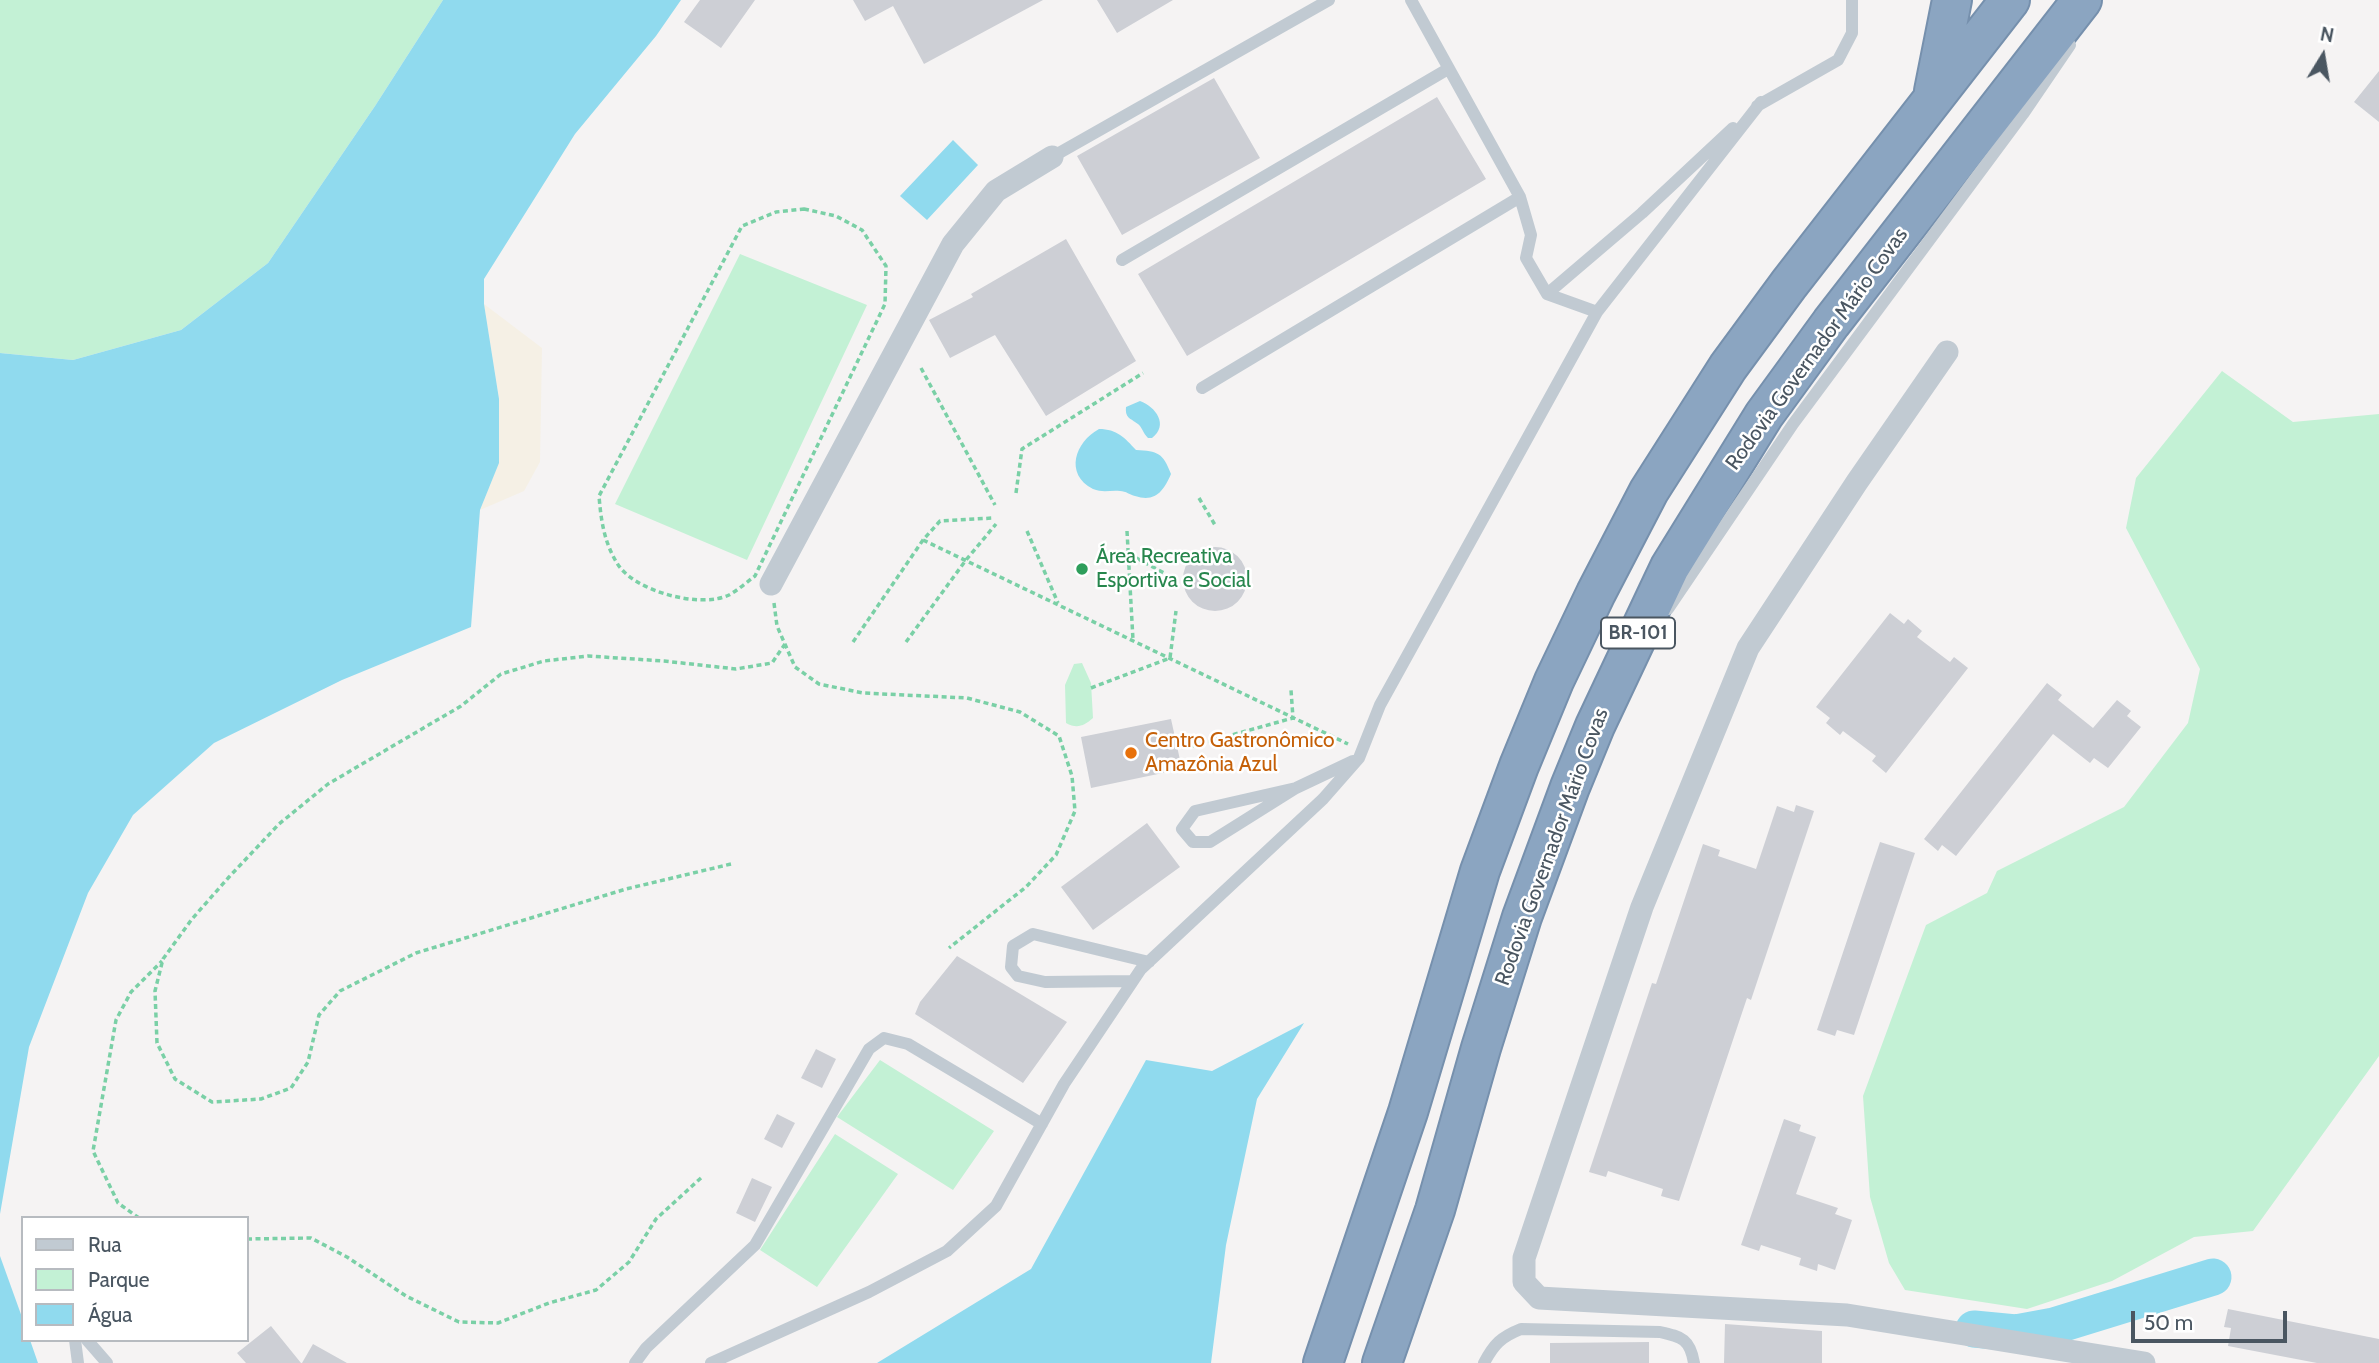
<!DOCTYPE html>
<meta charset="utf-8">
<style>
body{margin:0}
#map{position:relative;width:2379px;height:1363px;overflow:hidden;background:#f5f3f3;font-family:Cabin,sans-serif}
canvas{display:block}
.legend{position:absolute;left:21px;top:1216px;width:228px;height:126px;box-sizing:border-box;background:#fff;border:2px solid #b7bbc0;margin:0;padding:9px 12px;list-style:none;font-size:21px;color:#4a5661}
.legend li{display:flex;align-items:center;gap:14px;height:35px}
.legend b{width:35px;border:2px solid #b7bbc0}
.north{position:absolute;left:2288px;top:21px;width:70px;height:70px;-webkit-text-stroke:5px #fff;paint-order:stroke;rotate:11deg;font-size:19px;font-weight:700;line-height:28px;text-align:center;color:#4a5661}
.north::after{content:'';display:block;margin:auto;width:24px;height:32px;background:#4a5661;clip-path:polygon(50% 0,100% 100%,50% 72%,0 100%)}
.scale{position:absolute;left:2131px;top:1311px;width:156px;height:32px;box-sizing:border-box;border:4px solid #4a5661;border-top:0;padding-left:9px;font-size:21px;line-height:24px;white-space:nowrap;color:#4a5661;-webkit-text-stroke:5px #fff;paint-order:stroke}
</style>
<div id="map">
<canvas width="2379" height="1363"></canvas>
<ul class="legend">
<li><b style="height:9px;background:#c1cad2"></b>Rua</li>
<li><b style="height:19px;background:#c3f1d5"></b>Parque</li>
<li><b style="height:19px;background:#90daee"></b>Água</li>
</ul>
<div class="north">N</div>
<div class="scale">50 m</div>
</div>
<script>
const g = document.querySelector('canvas').getContext('2d');
g.lineJoin = 'round';
function fillPath(path, color) { g.fillStyle = color; g.fill(path, 'evenodd'); }
function stroke(path, color, width, dash) { g.strokeStyle = color; g.lineWidth = width; g.lineCap = dash ? 'butt' : 'round'; g.setLineDash(dash || []); g.stroke(path); }
function drawText(font, color, halo, rows, align = 'center') {
  g.font = font + ' Cabin,sans-serif'; g.lineWidth = 5; g.setLineDash([]); g.textBaseline = 'middle'; g.strokeStyle = halo; g.fillStyle = color; for (const [text, x, y, turn = 0] of rows) {
    g.save(); g.translate(x, y); g.rotate((+turn || 0) * Math.PI / 180); g.textAlign = isNaN(turn) ? turn : align; if (halo) g.strokeText(text, 0, 0); g.fillText(text, 0, 0); g.restore();
  }
}
const green = new Path2D(`
 M 0,0 L 443,0 L 375,106 L 268,263 L 181,330 L 73,360 L 0,353 Z
 M 740,254 L 867,305 L 747,560 L 615,504 Z
 M 2222,371 L 2293,422 L 2379,414 L 2379,1056 L 2253,1231 L 2194,1237 L 2112,1281 L 2027,1309 L 1905,1290 L 1889,1263 L 1870,1197 L 1863,1096 L 1926,925 L 1987,893 L 1997,871 L 2124,807 L 2188,723 L 2200,669 L 2126,528 L 2136,478 Z
 M 1082,663 L 1091,683 L 1093,718 C 1084,726 1077,729 1066,723 L 1065,685 L 1074,664 Z
 M 880,1060 L 994,1131 L 953,1190 L 837,1117 Z
 M 835,1134 L 898,1174 L 817,1287 L 760,1250 Z`);
const sand = new Path2D(`
 M 484,304 L 542,348 L 540,462 L 524,491 L 480,510 L 499,462 L 499,399 Z`);
const water = new Path2D(`
 M 443,0 L 681,0 L 656,36 L 575,134 L 484,279 L 484,304 L 499,399 L 499,463 L 480,510 L 471,627 L 342,680 L 214,743 L 133,815 L 88,893 L 29,1047 L 0,1214 L 0,353 L 73,360 L 181,330 L 268,263 L 375,106 Z
 M 953,140 L 978,165 L 927,220 L 900,196 Z
 M 1140,401 C 1156,407 1169,425 1152,438 L 1148,438 C 1143,433 1142,427 1138,424 C 1130,418 1125,418 1126,407 Z
 M 1099,429 C 1117,429 1125,438 1136,450 C 1158,451 1163,453 1171,474 C 1164,490 1156,503 1135,496 C 1130,495 1126,491 1120,491 C 1110,490 1103,493 1093,489 C 1064,474 1075,442 1099,429 Z
 M 1304,1023 L 1257,1099 L 1226,1245 L 1211,1363 L 877,1363 L 1031,1269 L 1146,1060 L 1212,1071 Z
 M 0,1256 L 23,1320 L 23,1340 L 30,1340 L 38,1363 L 0,1363 Z`);
const river = new Path2D(`
 M 1974,1329 L 2016,1333 L 2054,1326 L 2213,1277`);
const building = new Path2D(`
 M 700,0 L 755,0 L 721,48 L 684,22 Z
 M 853,0 L 1043,0 L 924,64 L 893,6 L 865,21 Z
 M 1097,0 L 1173,0 L 1117,33 Z
 M 2379,71 L 2379,122 L 2354,102 Z
 M 1214,78 L 1260,158 L 1122,235 L 1077,156 Z
 M 1437,97 L 1486,179 L 1187,356 L 1138,274 Z
 M 1066,239 L 1136,361 L 1046,416 L 995,335 L 950,358 L 929,320 L 973,297 L 971,294 Z
 M1183 579a32 32 0 1 1 64 0a32 32 0 1 1-64 0Z
 M 1890,613 L 1904,624 L 1908,619 L 1922,631 L 1917,637 L 1950,662 L 1954,657 L 1968,668 L 1886,773 L 1872,761 L 1876,756 L 1843,731 L 1840,735 L 1826,723 L 1830,718 L 1816,707 Z
 M 2047,683 L 2062,695 L 2058,700 L 2093,728 L 2117,700 L 2131,711 L 2127,716 L 2141,727 L 2108,768 L 2094,758 L 2090,763 L 2053,734 L 1956,856 L 1942,845 L 1938,851 L 1924,839 Z
 M 1171,719 L 1182,769 L 1091,788 L 1081,737 Z
 M 1796,805 L 1814,811 L 1751,1000 L 1747,998 L 1679,1201 L 1661,1196 L 1663,1189 L 1608,1171 L 1606,1177 L 1589,1172 L 1652,983 L 1656,984 L 1703,844 L 1720,850 L 1718,856 L 1756,869 L 1777,806 L 1794,812 Z
 M 1147,823 L 1180,867 L 1093,930 L 1061,887 Z
 M 1880,842 L 1915,853 L 1854,1035 L 1837,1030 L 1835,1036 L 1817,1030 Z
 M 957,956 L 1067,1022 L 1023,1083 L 915,1014 L 920,1002 Z
 M 816,1049 L 836,1059 L 822,1088 L 801,1078 Z
 M 777,1114 L 795,1123 L 782,1148 L 764,1139 Z
 M 1784,1119 L 1801,1125 L 1799,1131 L 1816,1137 L 1796,1194 L 1838,1208 L 1835,1214 L 1852,1220 L 1835,1270 L 1818,1264 L 1817,1271 L 1799,1265 L 1801,1258 L 1761,1245 L 1759,1251 L 1741,1245 Z
 M 752,1178 L 772,1187 L 755,1222 L 736,1213 Z
 M 2228,1309 L 2379,1339 L 2379,1363 L 2317,1363 L 2228,1346 L 2231,1328 L 2224,1327 Z
 M 1725,1324 L 1822,1331 L 1822,1363 L 1724,1363 Z
 M 271,1326 L 301,1363 L 246,1363 L 237,1353 Z
 M 1649,1342 L 1649,1363 L 1550,1363 L 1550,1343 Z
 M 313,1344 L 347,1363 L 302,1363 Z`);
const path = new Path2D(`
 M 804,209 L 836,216 L 862,230 L 886,266 L 885,304 L 755,576 C 747,582 738,590 729,595 C 700,609 633,591 617,563 C 604,542 601,520 599,496 L 742,226 L 776,212 Z
 M 921,368 L 995,505
 M 1016,493 L 1022,449 L 1143,373
 M 1199,498 L 1215,525
 M 1027,531 L 1058,603
 M 1127,531 L 1133,640
 M 923,540 L 1348,744
 M 1129,554 L 1164,573
 M 774,603 L 777,626 L 795,667 L 819,684 L 863,693 L 967,698 L 1020,712 L 1059,736 L 1072,776 L 1075,811 L 1056,855 L 1026,887 L 949,948
 M 853,642 L 923,540 L 940,521 L 993,518
 M 906,642 L 966,560 L 996,524
 M 1091,688 L 1170,658 L 1176,611
 M 1192,746 L 1293,718 L 1291,690
 M 731,864 L 626,889 L 416,953 L 340,991 L 319,1015 L 308,1062 L 291,1088 L 261,1099 L 212,1102 L 175,1079 L 157,1043 L 155,991 L 163,959 L 192,919 L 229,877 L 279,824 L 328,784 L 461,706 L 501,674 L 544,661 L 588,656 L 664,661 L 736,669 L 772,663 L 785,644
 M 139,1218 L 118,1203 L 93,1151 L 116,1020 L 131,992 L 162,961
 M 247,1239 L 311,1238 L 347,1257 L 406,1296 L 459,1322 L 498,1323 L 549,1303 L 596,1290 L 629,1262 L 656,1219 L 702,1177`);
const lane = new Path2D(`
 M 1411,0 L 1520,197 L 1531,235 L 1526,258 L 1547,294 L 1597,312
 M 1757,106 L 1838,60 L 1852,33 L 1852,0
 M 1052,157 L 1329,0
 M 1122,260 L 1448,69
 M 1547,294 L 1642,213 L 1733,128
 M 1202,388 L 1520,197
 M 1668,609 L 1793,424 L 2023,114 L 2070,45
 M 1296,788 L 1210,842 L 1193,842 L 1182,829 L 1195,811 L 1296,788 L 1353,761
 M 1133,981 L 1045,982 L 1018,976 L 1011,967 L 1013,946 L 1033,934 L 1149,962
 M 75,1340 L 78,1363
 M 87,1340 L 107,1363
 M 635,1363 L 646,1348 L 755,1245 L 869,1049 L 884,1038 L 908,1044 L 1042,1124
 M 711,1363 L 869,1292 L 947,1251 L 996,1206 L 1064,1084 L 1141,969 L 1323,799 L 1359,758 L 1380,705 L 1597,312 L 1761,102
 M 1484,1363 C 1494,1344 1501,1337 1521,1329 L 1660,1332 C 1682,1337 1690,1339 1694,1363`);
const street = new Path2D(`
 M 1947,352 L 1857,482 L 1748,648 L 1642,907 L 1524,1258 L 1524,1282 L 1539,1298 L 1847,1315 L 2144,1363
 M 771,584 L 953,244 L 996,191 L 1052,157`);
const highway = new Path2D(`
 M 1934,91 L 1952,0
 M 1323,1363 L 1408,1112 L 1480,871 L 1519,766 L 1554,681 L 1596,593 L 1649,491 L 1728,367 L 1789,284 L 2010,0
 M 1382,1363 L 1435,1210 L 1481,1048 L 1522,917 L 1570,787 L 1595,726 L 1670,567 L 1764,415 L 1831,323 L 2082,0`);
const markers = [
 [1082,569,7,"#2e9e5b"],
 [1131,753,7,"#e8710a"]
];
const shields = [
 [1638,633,74]
];
const shieldNames = [
 ["BR-101",1638,633]
];
const streetNames = [
 ["Rodovia Governador Mário Covas",1817,349,-54],
 ["Rodovia Governador Mário Covas",1552,847,-70]
];
const leisureNames = [
 ["Área Recreativa",1096,557],
 ["Esportiva e Social",1096,581]
];
const foodNames = [
 ["Centro Gastronômico",1145,741],
 ["Amazônia Azul",1145,765]
];
fillPath(green, '#c3f1d5');
fillPath(sand, '#f5f0e5');
fillPath(water, '#90daee');
stroke(river, '#90daee', 37);
fillPath(building, '#cdcfd5');
stroke(highway, '#7690ad', 42);
stroke(path, '#7ad0a6', 3.5, [5, 3.5]);
stroke(lane, '#c1cad2', 12);
stroke(street, '#c1cad2', 23);
stroke(highway, '#8ba5c1', 38);
for (const [x, y, r, color] of markers) { const dot = new Path2D(); dot.arc(x, y, r, 0, 2 * Math.PI); g.fillStyle = color; g.fill(dot); stroke(dot, '#fff', 2.5); }
for (const [x, y, w] of shields) { const box = new Path2D(); box.roundRect(x - w / 2, y - 15.5, w, 31, 5); g.fillStyle = '#fff'; g.fill(box); stroke(box, '#4a5661', 2); }
drawText('bold 19px', '#4a5661', null, shieldNames);
drawText('21px', '#4a5661', '#fff', streetNames);
drawText('21px', '#27864d', '#fff', leisureNames, 'left');
drawText('21px', '#c56008', '#fff', foodNames, 'left');
</script>
